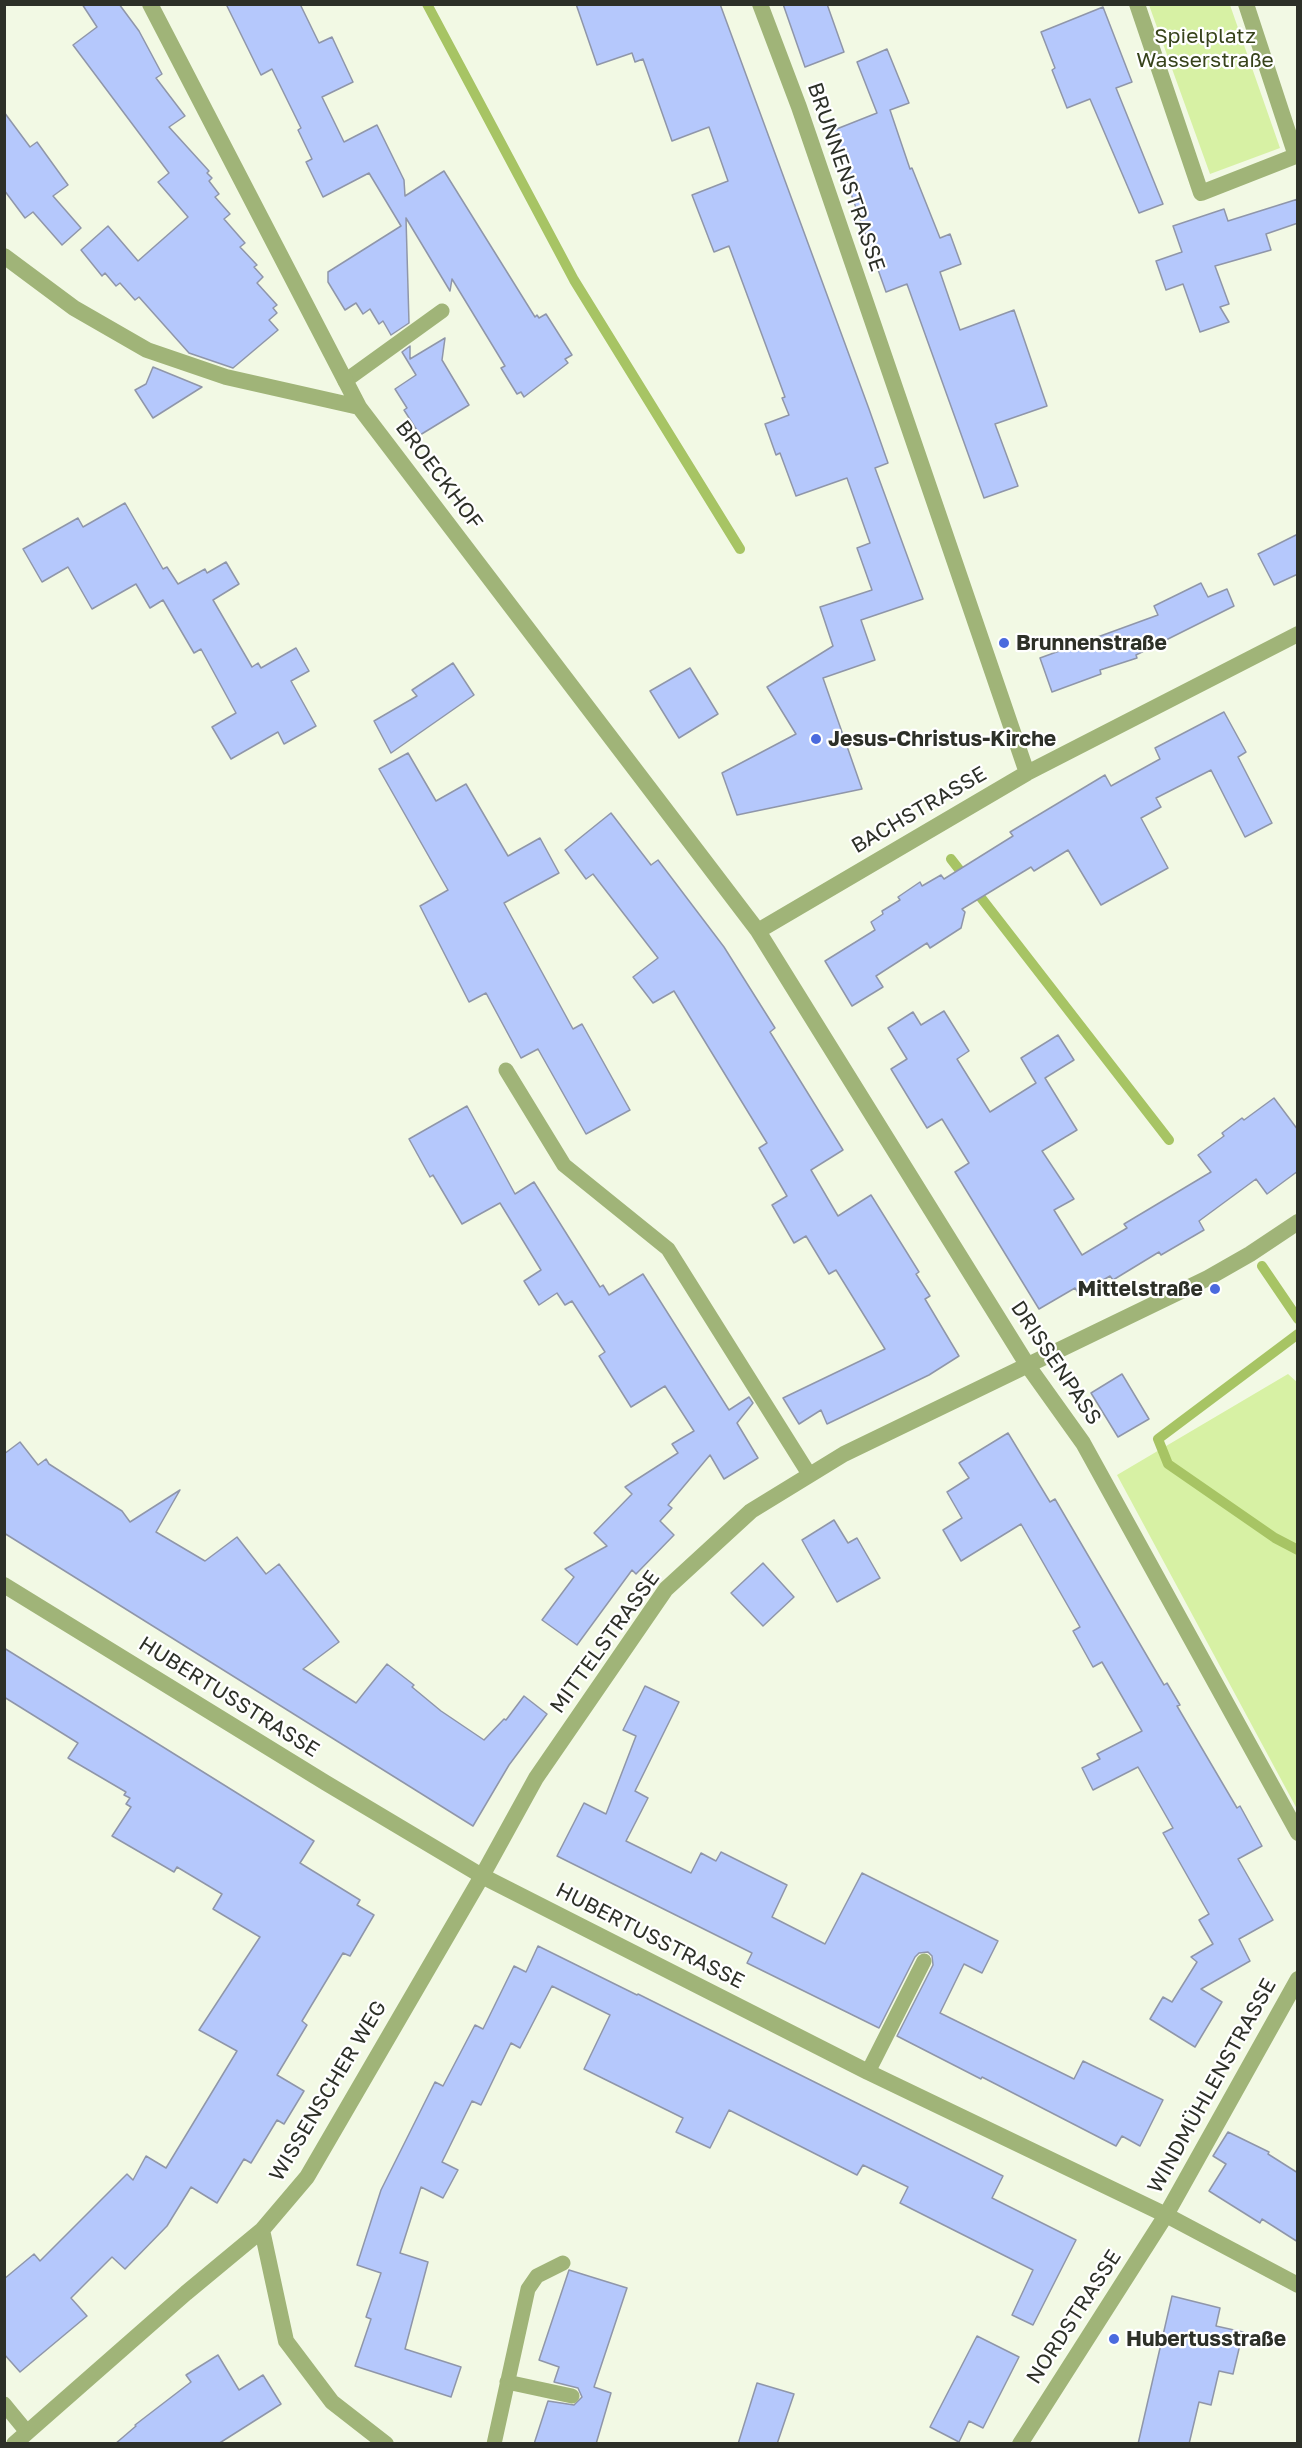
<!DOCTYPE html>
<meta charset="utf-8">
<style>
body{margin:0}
#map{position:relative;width:1302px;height:2448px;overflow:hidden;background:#f2f9e4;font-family:"Golos Text",sans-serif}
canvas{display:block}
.frame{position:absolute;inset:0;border:6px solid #2d3028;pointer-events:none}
</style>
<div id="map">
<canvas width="1302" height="2448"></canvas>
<div class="frame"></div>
</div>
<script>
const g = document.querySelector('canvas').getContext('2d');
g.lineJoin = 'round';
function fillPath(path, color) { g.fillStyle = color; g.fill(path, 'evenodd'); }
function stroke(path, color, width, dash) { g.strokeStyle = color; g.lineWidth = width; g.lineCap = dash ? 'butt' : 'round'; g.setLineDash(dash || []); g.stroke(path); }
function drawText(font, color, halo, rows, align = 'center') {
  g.font = font + ' "Golos Text",sans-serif'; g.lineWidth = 4.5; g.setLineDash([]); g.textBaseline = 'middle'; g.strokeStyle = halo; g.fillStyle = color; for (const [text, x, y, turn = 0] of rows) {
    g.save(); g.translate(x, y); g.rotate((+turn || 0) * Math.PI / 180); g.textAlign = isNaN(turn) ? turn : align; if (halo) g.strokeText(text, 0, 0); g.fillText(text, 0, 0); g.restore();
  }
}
const green = new Path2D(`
 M 1149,5 L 1230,5 L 1280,148 L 1210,174 Z
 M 1288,1374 L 1298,1383 L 1297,1809 L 1117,1475 Z`);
const stream = new Path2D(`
 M 427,4 L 574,280 L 740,549
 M 951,859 L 1169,1140
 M 1262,1266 L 1298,1319
 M 1298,1334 L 1158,1439 L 1168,1464 L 1275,1538 L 1298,1550`);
const building = new Path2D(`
 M 82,4 L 119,4 L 139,31 L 162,74 L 156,78 L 185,116 L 169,127 L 209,171 L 207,173 L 212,178 L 209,181 L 219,194 L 215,197 L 230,214 L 224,219 L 245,243 L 240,247 L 257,265 L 254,267 L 263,277 L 257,283 L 277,305 L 273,308 L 277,313 L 269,320 L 278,330 L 233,368 L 189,353 L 139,297 L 135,300 L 120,283 L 116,286 L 105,273 L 102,276 L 81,250 L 108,226 L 138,261 L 188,217 L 158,182 L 169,173 L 73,45 L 97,27 Z
 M 226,4 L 300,4 L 319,43 L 332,37 L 353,82 L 322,97 L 344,142 L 377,125 L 404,180 L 405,196 L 444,171 L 535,317 L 537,315 L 539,318 L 546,314 L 572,355 L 565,359 L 568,363 L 524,397 L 521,392 L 517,394 L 501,368 L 505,366 L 452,279 L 450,291 L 406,218 L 409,323 L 391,335 L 383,321 L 379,324 L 370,309 L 363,314 L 356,303 L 345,310 L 328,282 L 328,272 L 401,226 L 369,173 L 323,197 L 306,162 L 312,159 L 298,130 L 301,128 L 272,69 L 261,75 Z
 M 576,4 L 720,4 L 869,409 L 888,463 L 875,468 L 923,599 L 861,620 L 875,660 L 823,678 L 862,789 L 737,815 L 722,773 L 796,734 L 767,687 L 833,646 L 820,607 L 872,590 L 857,548 L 870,543 L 847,478 L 796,496 L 780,453 L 776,455 L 765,424 L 789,415 L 782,398 L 785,397 L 729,246 L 714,252 L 692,195 L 728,181 L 709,127 L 672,141 L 643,59 L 635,62 L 632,53 L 597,65 Z
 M 783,4 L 827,4 L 844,52 L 805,67 Z
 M 1103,7 L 1132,82 L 1116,88 L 1163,204 L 1139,213 L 1090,99 L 1067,108 L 1052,70 L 1055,68 L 1041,32 Z
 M 887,49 L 909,103 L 890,110 L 910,169 L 912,168 L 940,238 L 950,234 L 961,264 L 940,272 L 960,330 L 1014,310 L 1047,406 L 995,424 L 1018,486 L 984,498 L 907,284 L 886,292 L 829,132 L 877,113 L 857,62 Z
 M 4,112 L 30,147 L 37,142 L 68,185 L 53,196 L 81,228 L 62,245 L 33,212 L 25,218 L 4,190 Z
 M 1298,199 L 1298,223 L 1266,234 L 1271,250 L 1215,266 L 1229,304 L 1220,307 L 1229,322 L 1200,332 L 1183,284 L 1166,290 L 1156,261 L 1182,252 L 1173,226 L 1224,209 L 1228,221 Z
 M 445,338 L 442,360 L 469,405 L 420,435 L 404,410 L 407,408 L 395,389 L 416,375 L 402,352 L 410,346 L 410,359 Z
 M 153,367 L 202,387 L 153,418 L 135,390 L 146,384 Z
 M 125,503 L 163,569 L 167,567 L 178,584 L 205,569 L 207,573 L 226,562 L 239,584 L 213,600 L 252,667 L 258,663 L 261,668 L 296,648 L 309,671 L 291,681 L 316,726 L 284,744 L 278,732 L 231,759 L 212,727 L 236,713 L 201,649 L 194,653 L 163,600 L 150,608 L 136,584 L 92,609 L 68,567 L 42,582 L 23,549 L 78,518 L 83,527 Z
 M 1298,534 L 1298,574 L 1274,585 L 1258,554 Z
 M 1201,583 L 1208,597 L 1227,589 L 1234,606 L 1136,655 L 1137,658 L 1100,670 L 1101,674 L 1052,692 L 1040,658 L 1158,615 L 1154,606 Z
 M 453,663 L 474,695 L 391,753 L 374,721 L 417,696 L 412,690 Z
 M 690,668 L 718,714 L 679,738 L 650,691 Z
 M 1224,712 L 1246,752 L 1238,757 L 1272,823 L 1245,837 L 1211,770 L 1156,798 L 1161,807 L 1141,818 L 1168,868 L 1101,905 L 1068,850 L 1034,871 L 1031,867 L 962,909 L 965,912 L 961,928 L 930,948 L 927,943 L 876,976 L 883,987 L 852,1006 L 825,961 L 875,930 L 871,922 L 883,914 L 882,911 L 900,900 L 898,897 L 920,882 L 922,886 L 941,875 L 944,879 L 1013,836 L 1010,832 L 1105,775 L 1111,786 L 1160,759 L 1155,748 Z
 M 408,753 L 436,801 L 466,784 L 508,856 L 540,838 L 559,873 L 504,903 L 573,1029 L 582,1024 L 630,1110 L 586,1134 L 538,1049 L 521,1058 L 486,993 L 469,1002 L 420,906 L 448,890 L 379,769 Z
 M 611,813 L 651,865 L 658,860 L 724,947 L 775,1028 L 770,1032 L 843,1150 L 811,1170 L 838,1216 L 871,1195 L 919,1272 L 916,1274 L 930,1296 L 925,1299 L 959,1356 L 929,1375 L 827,1424 L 821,1410 L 799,1424 L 783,1398 L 885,1349 L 836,1270 L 829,1274 L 806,1236 L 794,1243 L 772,1205 L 787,1196 L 759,1148 L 767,1143 L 674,991 L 653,1003 L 633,977 L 658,958 L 593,874 L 586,879 L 565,850 Z
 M 944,1011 L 969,1051 L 957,1059 L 990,1112 L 1036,1083 L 1021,1058 L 1058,1035 L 1074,1060 L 1045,1078 L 1077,1130 L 1042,1151 L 1074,1199 L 1054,1210 L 1082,1255 L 1127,1228 L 1124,1224 L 1211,1172 L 1198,1155 L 1224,1136 L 1222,1133 L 1242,1118 L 1244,1120 L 1274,1098 L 1298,1130 L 1298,1171 L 1267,1194 L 1256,1179 L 1199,1221 L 1204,1230 L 1161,1255 L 1159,1252 L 1113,1280 L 1110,1276 L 1079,1294 L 1075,1288 L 1039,1309 L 955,1172 L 969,1163 L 942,1119 L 927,1128 L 891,1069 L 907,1059 L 888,1028 L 913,1012 L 921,1025 Z
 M 467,1106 L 515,1194 L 534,1182 L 600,1287 L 603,1285 L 609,1295 L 643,1274 L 729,1410 L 749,1397 L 753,1403 L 737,1423 L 758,1458 L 724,1479 L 710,1455 L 668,1505 L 672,1508 L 660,1521 L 674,1535 L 636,1574 L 632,1570 L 577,1645 L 542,1620 L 574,1577 L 565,1569 L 607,1546 L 594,1533 L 632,1494 L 625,1487 L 678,1453 L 672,1444 L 694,1431 L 665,1386 L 631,1407 L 599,1356 L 605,1352 L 572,1301 L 565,1305 L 557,1293 L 539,1305 L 524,1281 L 541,1270 L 500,1203 L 462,1224 L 433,1175 L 430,1177 L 409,1139 Z
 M 1122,1374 L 1149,1419 L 1118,1437 L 1091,1393 Z
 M 1008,1433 L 1050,1502 L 1055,1499 L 1164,1685 L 1167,1683 L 1180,1705 L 1177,1706 L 1237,1808 L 1240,1806 L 1262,1846 L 1238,1859 L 1273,1920 L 1239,1939 L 1250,1961 L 1201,1989 L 1222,2002 L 1195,2047 L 1150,2019 L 1163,1997 L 1172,2002 L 1197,1962 L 1191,1957 L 1213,1944 L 1199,1920 L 1209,1914 L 1163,1833 L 1173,1828 L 1138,1767 L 1093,1790 L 1082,1768 L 1100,1759 L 1097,1754 L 1142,1731 L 1102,1662 L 1093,1667 L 1073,1631 L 1080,1627 L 1021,1524 L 961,1561 L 943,1530 L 962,1518 L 947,1492 L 969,1478 L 959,1463 Z
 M 20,1442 L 38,1465 L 46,1459 L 49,1464 L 122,1511 L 130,1522 L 180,1490 L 156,1532 L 205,1561 L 237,1537 L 266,1574 L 279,1564 L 339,1642 L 303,1669 L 356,1703 L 387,1664 L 414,1685 L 412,1687 L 441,1711 L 484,1740 L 504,1719 L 506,1720 L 524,1696 L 547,1714 L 509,1765 L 473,1826 L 4,1533 L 4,1454 Z
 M 834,1520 L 848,1543 L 857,1538 L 880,1578 L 837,1602 L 802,1540 Z
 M 763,1563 L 794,1597 L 763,1626 L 731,1593 Z
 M 4,1648 L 314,1841 L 300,1863 L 360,1900 L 357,1905 L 374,1915 L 350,1956 L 343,1953 L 302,2021 L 307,2025 L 277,2075 L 304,2091 L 284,2124 L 277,2120 L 251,2163 L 244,2159 L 217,2203 L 191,2187 L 167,2226 L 125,2269 L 112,2257 L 71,2298 L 87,2316 L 20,2372 L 4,2354 L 4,2279 L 34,2254 L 40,2261 L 127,2174 L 133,2180 L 146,2156 L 166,2168 L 237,2051 L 199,2030 L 260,1937 L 213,1909 L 222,1894 L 177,1867 L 174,1872 L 112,1836 L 131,1807 L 126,1804 L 130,1798 L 124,1795 L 126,1792 L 68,1758 L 78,1743 L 4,1697 Z
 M 645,1686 L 679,1702 L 635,1791 L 648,1798 L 626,1841 L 691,1873 L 701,1853 L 716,1861 L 721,1852 L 787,1885 L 772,1917 L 825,1944 L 862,1873 L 998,1941 L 982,1973 L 964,1964 L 940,2013 L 1074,2079 L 1083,2061 L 1163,2100 L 1140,2146 L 1122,2136 L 1116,2146 L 982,2077 L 981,2079 L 897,2036 L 933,1965 L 932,1956 L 928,1952 L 919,1953 L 915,1957 L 879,2028 L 747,1963 L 752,1953 L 557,1856 L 584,1803 L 606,1814 L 636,1736 L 623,1730 Z
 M 538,1946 L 637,1995 L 638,1994 L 1003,2176 L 992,2198 L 1076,2240 L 1033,2325 L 1012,2315 L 1033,2270 L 900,2203 L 908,2187 L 863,2165 L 857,2175 L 729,2110 L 710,2148 L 676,2132 L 683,2118 L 584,2069 L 610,2015 L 552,1986 L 520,2048 L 511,2043 L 481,2105 L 472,2101 L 442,2162 L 458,2170 L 443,2198 L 421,2187 L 400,2253 L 428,2262 L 405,2349 L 461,2367 L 451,2397 L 355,2366 L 371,2319 L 366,2317 L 381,2273 L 357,2265 L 381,2190 L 435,2082 L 443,2086 L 475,2025 L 483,2029 L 514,1966 L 526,1972 Z
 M 1228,2132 L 1269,2152 L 1268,2154 L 1298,2173 L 1298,2242 L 1262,2219 L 1260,2223 L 1209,2191 L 1226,2164 L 1213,2156 Z
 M 569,2270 L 627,2288 L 594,2387 L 611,2393 L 596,2444 L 534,2444 L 548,2401 L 574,2405 L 582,2397 L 578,2388 L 554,2382 L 559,2367 L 539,2360 Z
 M 1172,2296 L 1220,2308 L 1216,2326 L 1243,2332 L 1233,2374 L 1219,2371 L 1211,2405 L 1199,2402 L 1189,2444 L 1138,2444 Z
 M 977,2336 L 1019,2357 L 983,2428 L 969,2421 L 959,2442 L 930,2427 Z
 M 218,2355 L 239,2390 L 263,2375 L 281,2404 L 218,2444 L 115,2444 L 136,2426 L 135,2425 L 191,2382 L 186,2375 Z
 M 757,2383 L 794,2394 L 777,2444 L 738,2444 Z`);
const service = new Path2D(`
 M 345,381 L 442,311
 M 506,1070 L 564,1165 L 668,1249 L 809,1474
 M 868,2072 L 924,1961
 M 507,2382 L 572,2396
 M 4,2404 L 27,2432
 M 494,2444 L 528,2289 L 537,2276 L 563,2263`);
const minor = new Path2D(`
 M 150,4 L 359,407 L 758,931 L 1028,1366 L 1083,1443 L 1298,1833
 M 760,4 L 799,107 L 1027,773
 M 1137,4 L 1201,193 L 1298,155
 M 1246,4 L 1296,156
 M 4,256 L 74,308 L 147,350 L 226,377 L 359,407
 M 758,931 L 1027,773 L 1298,634
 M 4,1585 L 326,1783 L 482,1876 L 868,2072 L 1166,2215 L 1298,2285
 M 262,2230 L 286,2341 L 332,2402 L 386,2444
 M 14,2444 L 186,2293 L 262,2230 L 307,2177 L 482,1876 L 536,1778 L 666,1589 L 751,1511 L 844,1454 L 1208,1278 L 1250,1254 L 1298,1222
 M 1020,2444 L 1166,2215 L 1298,1979`);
const markers = [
 [1004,643,6,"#4a6ade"],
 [816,739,6,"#4a6ade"],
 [1215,1289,6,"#4a6ade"],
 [1114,2339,6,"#4a6ade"]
];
const parkNames = [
 ["Spielplatz",1205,36],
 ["Wasserstraße",1205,60]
];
const streetNames = [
 ["BRUNNENSTRASSE",846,177,71],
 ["BROECKHOF",439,475,53],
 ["BACHSTRASSE",919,810,-30],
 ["DRISSENPASS",1056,1363,56],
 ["MITTELSTRASSE",605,1642,-54],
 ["HUBERTUSSTRASSE",229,1697,32],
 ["HUBERTUSSTRASSE",650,1936,27],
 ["WINDMÜHLENSTRASSE",1212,2086,-61],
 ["WISSENSCHER WEG",328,2091,-59],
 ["NORDSTRASSE",1074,2317,-57]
];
const poiNames = [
 ["Brunnenstraße",1016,643],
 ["Jesus-Christus-Kirche",828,739],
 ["Mittelstraße",1203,1289,"right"],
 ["Hubertusstraße",1126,2339]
];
fillPath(green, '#d7f1a4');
stroke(stream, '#a7c464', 10);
fillPath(building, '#b5c8fc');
stroke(building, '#8f96a9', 1.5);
stroke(service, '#a0b478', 15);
stroke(minor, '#a0b478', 16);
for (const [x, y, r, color] of markers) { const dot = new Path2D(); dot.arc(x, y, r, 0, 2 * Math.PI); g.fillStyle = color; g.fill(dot); stroke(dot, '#fff', 2); }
drawText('21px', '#37431b', '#fff', parkNames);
drawText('21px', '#2d3028', '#fff', streetNames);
drawText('bold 21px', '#2d3028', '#fff', poiNames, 'left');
</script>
